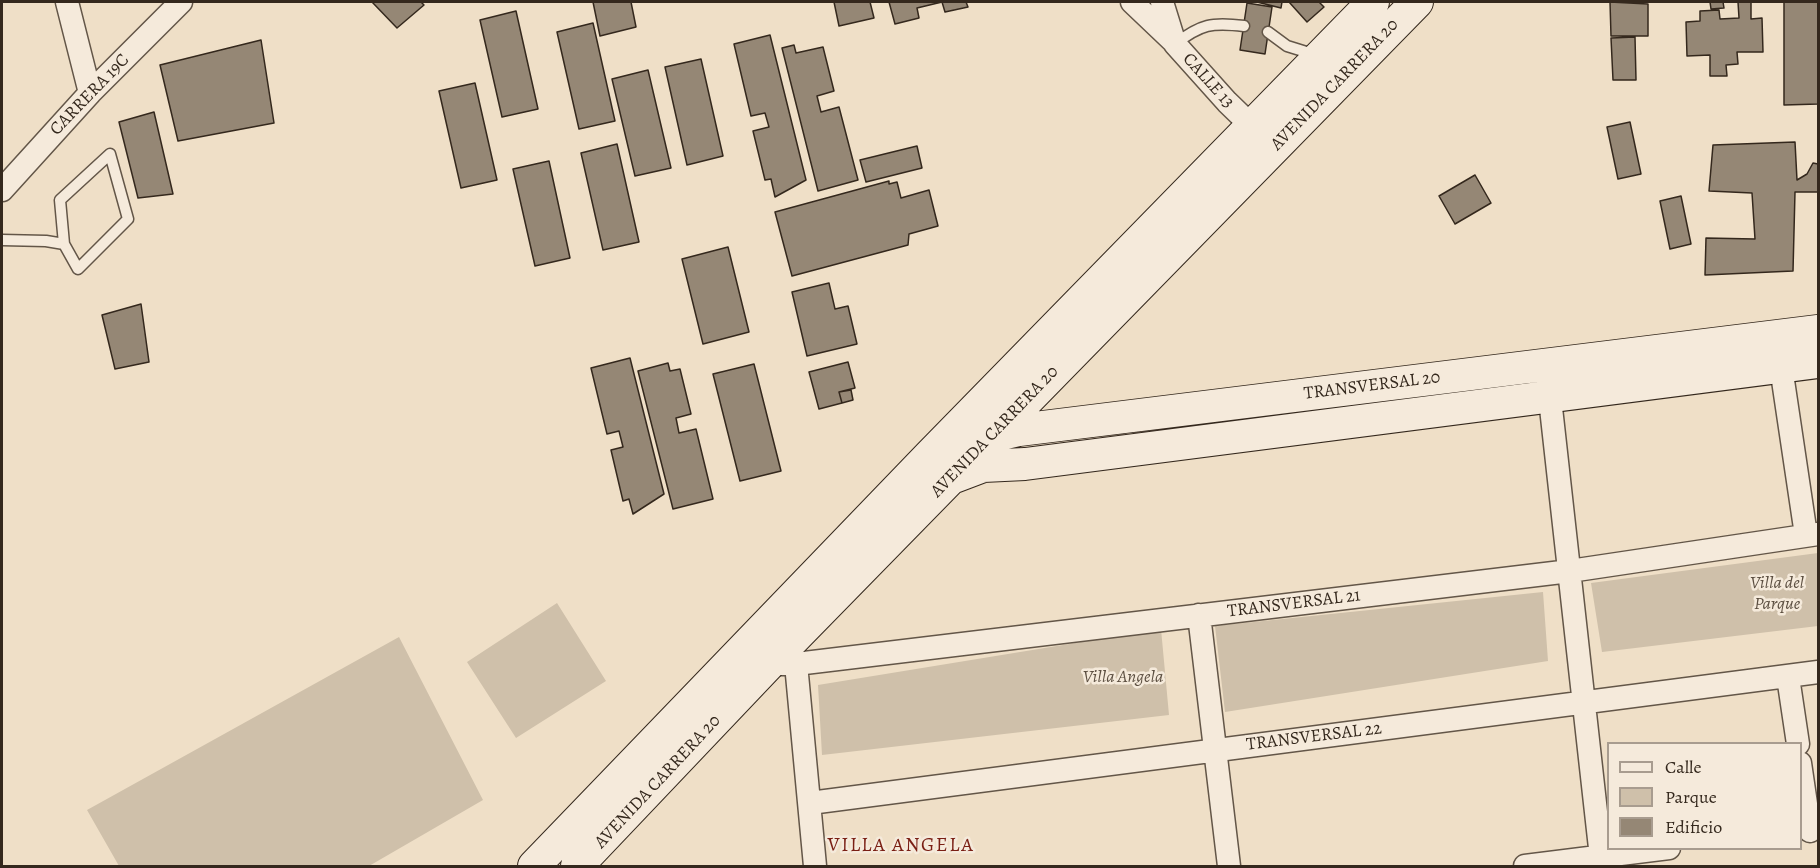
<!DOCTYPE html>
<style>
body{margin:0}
#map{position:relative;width:1820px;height:868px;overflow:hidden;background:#efdfc7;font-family:Alegreya,serif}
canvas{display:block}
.frame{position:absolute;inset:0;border:3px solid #34281d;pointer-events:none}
.legend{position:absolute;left:1607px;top:742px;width:195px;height:108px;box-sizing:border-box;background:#f5eadb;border:2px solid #a89c8f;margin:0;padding:8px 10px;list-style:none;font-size:18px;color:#34281d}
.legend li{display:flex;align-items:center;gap:12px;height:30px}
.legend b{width:30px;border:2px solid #a89c8f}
</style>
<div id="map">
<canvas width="1820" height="868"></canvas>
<div class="frame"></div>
<ul class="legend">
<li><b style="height:8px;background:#f5eadb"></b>Calle</li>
<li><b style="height:16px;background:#cfc0aa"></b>Parque</li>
<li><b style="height:16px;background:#958775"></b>Edificio</li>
</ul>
</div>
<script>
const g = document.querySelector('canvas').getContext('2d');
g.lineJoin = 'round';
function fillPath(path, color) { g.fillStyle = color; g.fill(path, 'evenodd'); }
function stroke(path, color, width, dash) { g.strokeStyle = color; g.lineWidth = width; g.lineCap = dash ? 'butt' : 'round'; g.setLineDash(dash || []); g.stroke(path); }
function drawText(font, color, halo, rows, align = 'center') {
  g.font = font + ' Alegreya,serif'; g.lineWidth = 5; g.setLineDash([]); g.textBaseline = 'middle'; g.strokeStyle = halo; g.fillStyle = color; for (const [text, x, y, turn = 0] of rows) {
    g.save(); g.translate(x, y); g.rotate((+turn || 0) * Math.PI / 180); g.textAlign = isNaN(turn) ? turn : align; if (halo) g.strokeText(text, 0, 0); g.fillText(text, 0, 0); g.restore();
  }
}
const green = new Path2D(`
 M 1818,553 L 1818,626 L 1602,652 L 1591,583 Z
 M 1543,592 L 1548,661 L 1225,712 L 1215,626 Z
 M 557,603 L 606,681 L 516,738 L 467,662 Z
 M 1161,629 L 1169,715 L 822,755 L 818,685 Z
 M 399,637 L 483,800 L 369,866 L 119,866 L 87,810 Z`);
const building = new Path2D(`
 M 372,2 L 421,2 L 424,5 L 397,28 Z
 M 593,2 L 631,2 L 636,27 L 600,36 Z
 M 834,2 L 870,2 L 874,18 L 839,26 Z
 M 889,2 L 942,2 L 917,8 L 919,18 L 895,24 Z
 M 942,2 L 966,2 L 968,7 L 945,12 Z
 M 1257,2 L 1282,2 L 1281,8 Z
 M 1289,2 L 1319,2 L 1324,7 L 1307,22 Z
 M 1610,2 L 1648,4 L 1648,36 L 1611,36 Z
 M 1710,2 L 1723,2 L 1724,8 L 1711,9 Z
 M 1738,2 L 1751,2 L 1751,19 L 1762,18 L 1763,52 L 1737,52 L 1738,64 L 1726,65 L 1727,76 L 1710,76 L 1710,55 L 1687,56 L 1686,22 L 1700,21 L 1700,11 L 1719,10 L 1720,19 L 1739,18 Z
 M 1784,2 L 1818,2 L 1818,104 L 1784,105 Z
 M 1247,3 L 1272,7 L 1265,54 L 1240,50 Z
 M 516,11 L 538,109 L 502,117 L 480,20 Z
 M 593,23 L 615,121 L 579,129 L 557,32 Z
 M 770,35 L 806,180 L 775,197 L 771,179 L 765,180 L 753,131 L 769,127 L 765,113 L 751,116 L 734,44 Z
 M 1635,37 L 1636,80 L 1613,80 L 1611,38 Z
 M 261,40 L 274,123 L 178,141 L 160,65 Z
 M 794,45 L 796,53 L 823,47 L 834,91 L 817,96 L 821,112 L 839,107 L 858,180 L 818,191 L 782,48 Z
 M 701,59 L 723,156 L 687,165 L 665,67 Z
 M 648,70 L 671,168 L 635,176 L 612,79 Z
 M 475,83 L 497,180 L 461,188 L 439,91 Z
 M 154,112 L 173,194 L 138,198 L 119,122 Z
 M 1630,122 L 1641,174 L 1618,179 L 1607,127 Z
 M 1795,142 L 1797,180 L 1807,174 L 1813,163 L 1818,164 L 1818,192 L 1795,192 L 1793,271 L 1705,275 L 1706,238 L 1755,239 L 1752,193 L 1709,191 L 1713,145 Z
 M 617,144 L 639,242 L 603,250 L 581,153 Z
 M 917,146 L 922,168 L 866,182 L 860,160 Z
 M 549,161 L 570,258 L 535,266 L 513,169 Z
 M 1475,175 L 1491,203 L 1455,224 L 1439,196 Z
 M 889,181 L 889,184 L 897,182 L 901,198 L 929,190 L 938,226 L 909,234 L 908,245 L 792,276 L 775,212 Z
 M 1681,196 L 1691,244 L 1670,249 L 1660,201 Z
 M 728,247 L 749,332 L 703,344 L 682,259 Z
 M 829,283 L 835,309 L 848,306 L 857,344 L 807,356 L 792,292 Z
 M 141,304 L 149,362 L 115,369 L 102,315 Z
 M 630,358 L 664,494 L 633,514 L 629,499 L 623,501 L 611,450 L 623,447 L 619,431 L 607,434 L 591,368 Z
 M 848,362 L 855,388 L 839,392 L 842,403 L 819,409 L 809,372 Z
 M 668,363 L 670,371 L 680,369 L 691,414 L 676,418 L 679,433 L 696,429 L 713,499 L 673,509 L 638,371 Z
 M 754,364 L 781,471 L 740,481 L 713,374 Z
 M 851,390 L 853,400 L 842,403 L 839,392 Z`);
const lane = new Path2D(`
 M 1268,32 L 1287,46 L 1316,55
 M 1175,44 C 1201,24 1212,22 1244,26
 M 110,154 L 128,219 L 78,269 L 64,244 L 60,200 Z
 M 2,240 L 46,241 L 64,244`);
const street = new Path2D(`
 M 67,2 L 90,93
 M 1132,2 L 1174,42
 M 1162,2 L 1175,44 L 1227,102 L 1261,135
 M 2,190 L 90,93 L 181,2
 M 1781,367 L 1806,535
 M 1548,381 L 1601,857
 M 1199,615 L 1229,866
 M 769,664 L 796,664 L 1570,571 L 1818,534
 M 796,664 L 815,866
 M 1788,677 L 1798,744
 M 1800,763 L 1810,831
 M 810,803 L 1818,672
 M 1525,866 L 1669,848`);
const secondary = new Path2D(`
 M 989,437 L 1019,430 L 1818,331
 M 954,477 L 983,466 L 1025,464 L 1818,362
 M 534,866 L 929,456 L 1373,2
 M 577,866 L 769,664 L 1417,2`);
const streetNames = [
 ["CALLE 13",1208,81,48],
 ["AVENIDA CARRERA 20",1335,85,-46],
 ["CARRERA 19C",90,95,-46],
 ["TRANSVERSAL 20",1372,386,-7],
 ["AVENIDA CARRERA 20",995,432,-46],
 ["TRANSVERSAL 21",1294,604,-7],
 ["TRANSVERSAL 22",1314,737,-7],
 ["AVENIDA CARRERA 20",658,782,-47]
];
const parkNames = [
 ["Villa del",1777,584],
 ["Parque",1777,605],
 ["Villa Angela",1123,678]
];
const neighbourhoodNames = [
 ["VILLA ANGELA",901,846]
];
fillPath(green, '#cfc0aa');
fillPath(building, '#958775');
stroke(building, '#34281d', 1.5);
stroke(lane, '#635648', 13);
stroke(street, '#635648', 25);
stroke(secondary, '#34281d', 34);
stroke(lane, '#f5eadb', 10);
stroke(street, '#f5eadb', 22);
stroke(secondary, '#f5eadb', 32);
drawText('18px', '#34281d', '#f5eadb', streetNames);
drawText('italic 18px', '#5b4e40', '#f5eadb', parkNames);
g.letterSpacing = '1.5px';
drawText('20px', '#7a1f14', '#f5eadb', neighbourhoodNames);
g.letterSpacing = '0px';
</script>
